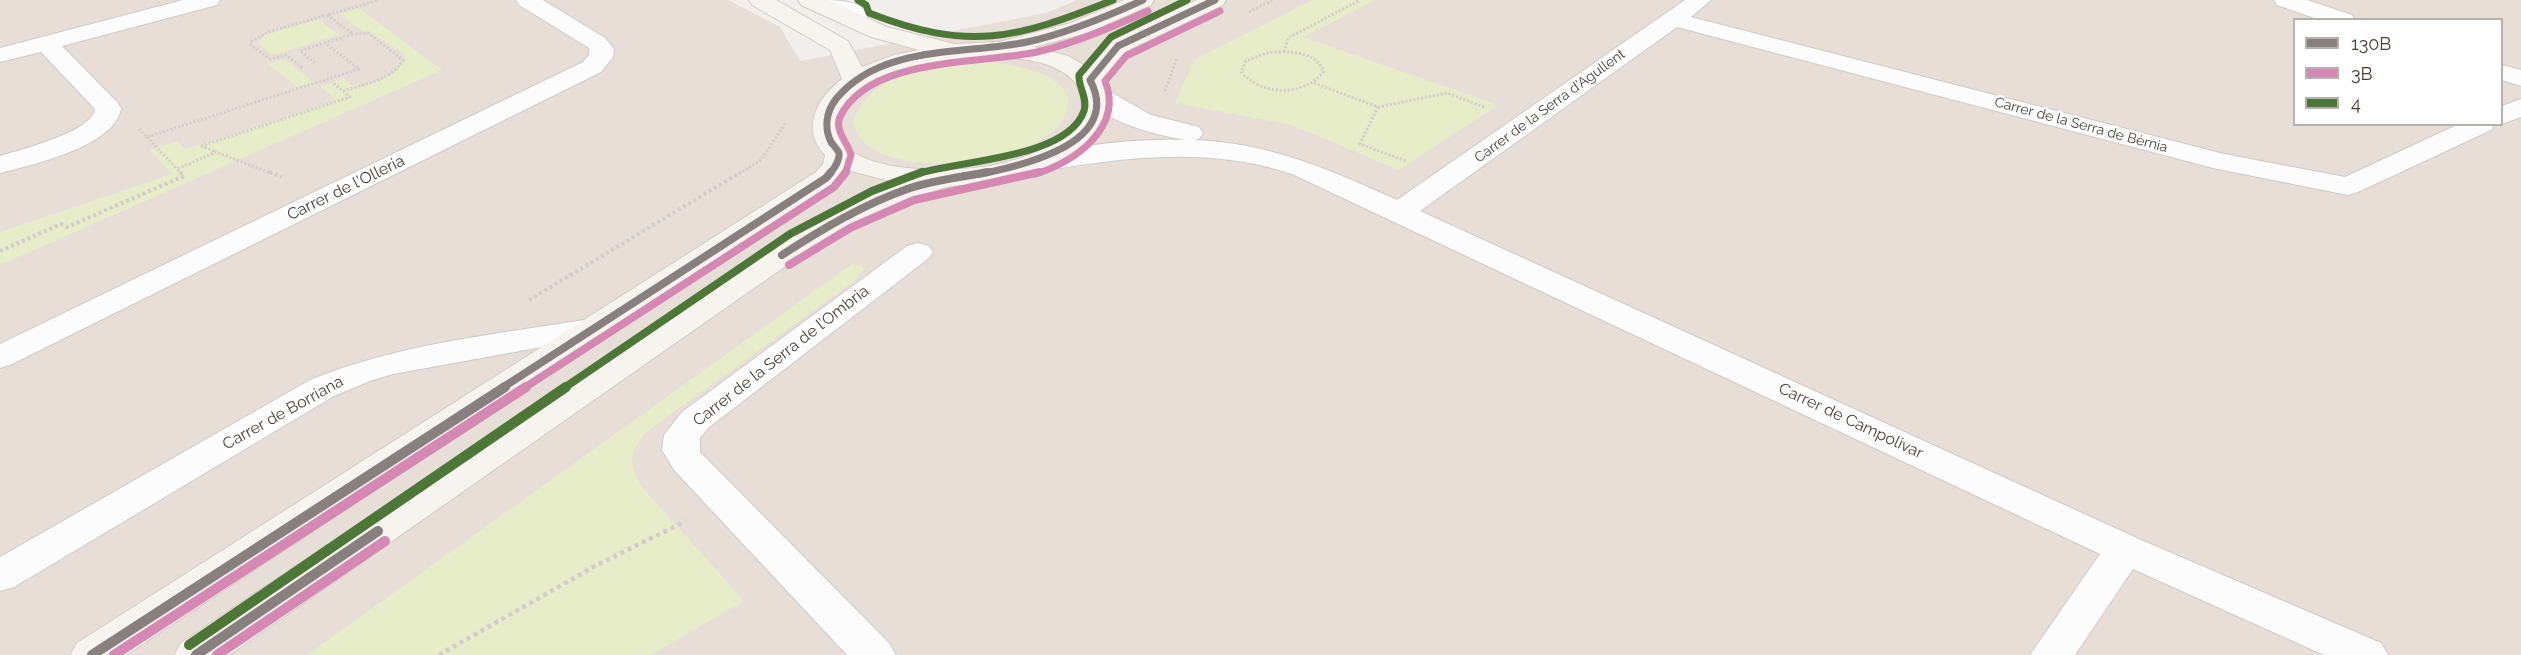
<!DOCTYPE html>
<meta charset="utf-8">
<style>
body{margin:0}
#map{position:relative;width:2521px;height:655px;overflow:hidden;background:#f2eeeb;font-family:Raleway,sans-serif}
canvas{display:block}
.legend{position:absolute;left:2293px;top:18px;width:210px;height:108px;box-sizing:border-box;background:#fff;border:2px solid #b6b1af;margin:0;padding:8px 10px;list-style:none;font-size:18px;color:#493d36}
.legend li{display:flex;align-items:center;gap:12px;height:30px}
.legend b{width:30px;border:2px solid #b6b1af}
</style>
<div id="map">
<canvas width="2521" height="655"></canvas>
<ul class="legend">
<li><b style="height:8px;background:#887f7f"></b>130B</li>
<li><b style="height:8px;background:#d588b2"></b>3B</li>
<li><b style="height:8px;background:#4c7737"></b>4</li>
</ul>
</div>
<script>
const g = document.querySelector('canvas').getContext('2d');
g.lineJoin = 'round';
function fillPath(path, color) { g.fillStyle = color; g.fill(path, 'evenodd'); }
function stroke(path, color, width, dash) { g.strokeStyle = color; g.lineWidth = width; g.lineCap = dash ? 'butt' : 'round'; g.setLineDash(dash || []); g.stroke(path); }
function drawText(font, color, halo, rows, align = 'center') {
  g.font = font + ' Raleway,sans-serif'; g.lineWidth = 5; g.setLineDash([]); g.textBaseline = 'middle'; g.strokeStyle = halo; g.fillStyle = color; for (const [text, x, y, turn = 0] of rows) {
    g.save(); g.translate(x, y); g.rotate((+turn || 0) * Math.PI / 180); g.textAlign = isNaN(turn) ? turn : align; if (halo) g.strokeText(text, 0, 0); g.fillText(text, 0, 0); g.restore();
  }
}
const residential = new Path2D(`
 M 0,0 L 728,0 L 780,27 L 800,61 L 1046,13 L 1077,0 L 2521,0 L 2521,655 L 0,655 ZM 2294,20 L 2502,20 L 2502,124 L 2294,124 Z`);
const green = new Path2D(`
 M 1312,0 L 1375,0 L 1303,37 L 1498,105 L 1399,170 L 1292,125 L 1175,103 L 1194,60 Z
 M 359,8 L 442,70 L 0,265 L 0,232 L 172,174 L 150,150 L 177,141 L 185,149 L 200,145 L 336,100 L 320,86 L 344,79 L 353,86 L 358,84 L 362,87 L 393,74 L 406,60 L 404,54 L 369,31 L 364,32 L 339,14 Z
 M 318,19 L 339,35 L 272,55 L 258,43 L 266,35 Z
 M 285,59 L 314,82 L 297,87 L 268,64 Z
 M 991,62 C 1016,66 1075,73 1067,110 C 1064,120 1057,129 1048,135 C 1010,164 895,179 861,139 C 857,135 855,127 853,122 C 872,68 942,64 991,62 Z
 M 852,264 L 861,265 L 864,269 L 854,281 L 645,433 C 628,456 629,462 641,486 L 744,601 L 651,655 L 307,655 Z`);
const pathFar2 = new Path2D(`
 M 1249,12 L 1273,0
 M 1279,52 C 1297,52 1315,53 1324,71 C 1304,97 1262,96 1241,72 L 1246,61 L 1266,53 Z
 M 1284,52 L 1288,38 L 1360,0
 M 315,63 L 300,51 L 325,43
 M 302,68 L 286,55 L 270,59 L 251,45 L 251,42 L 268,32 L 327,15
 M 1314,83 L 1378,107 L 1360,144 L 1406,161
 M 343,91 C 365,84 390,81 403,60 L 368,33 L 353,34
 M 1165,91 L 1177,58
 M 1378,107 L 1447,93 L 1484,107
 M 139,129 L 147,137 L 359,69 L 325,43 L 353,34 L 327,15 L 379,0
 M 147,137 L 177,169
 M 201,146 L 350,97 L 332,82
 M 201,146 L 216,152
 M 182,174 L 177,169 L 216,152 L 273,174
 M 739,174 L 761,160 L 786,122`);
const pathFar1 = new Path2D(`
 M 269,172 L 282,177
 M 0,251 L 61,224 L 67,227 L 184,176 L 180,172
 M 529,300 L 741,172`);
const path = new Path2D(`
 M 439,655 L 595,566 L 686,521`);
const minor = new Path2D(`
 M 183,0 L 220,0 L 217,5 L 62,46 L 117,102 L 121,108 C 116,146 32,165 0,173 L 0,156 C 20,150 92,132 95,109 L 41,52 L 0,62 L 0,48 Z
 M 516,0 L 543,0 L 605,38 L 614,49 L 613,57 L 601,72 L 12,364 L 0,368 L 0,344 L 583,62 L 589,55 L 589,48 L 519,5 Z
 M 820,0 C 837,0 858,0 868,13 L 864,25 L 856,27 L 848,25 L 844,20 L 845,16 L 823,5 Z
 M 1685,0 L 1711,0 L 1691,17 L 2224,154 L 2345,177 L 2459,124 L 2495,124 L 2491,130 L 2358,192 L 2348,195 L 2213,168 L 1677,27 L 1420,211 L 2139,539 L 2381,643 L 2388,655 L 2324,655 L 2133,569 L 2075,655 L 2030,655 L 2100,554 L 1292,174 C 1203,144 1110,159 1020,175 L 1010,173 L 1006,167 L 1010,161 C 1066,147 1127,138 1185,140 C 1154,134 1104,123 1085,95 L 1089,90 L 1098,87 L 1107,90 L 1151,115 L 1199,127 L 1203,133 L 1199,139 L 1193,140 C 1267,142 1331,170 1397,200 Z
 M 2274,0 L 2307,0 L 2352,15 L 2355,20 L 2320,20 L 2277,5 Z
 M 2502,65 L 2521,70 L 2521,86 L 2502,80 Z
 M 2521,99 L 2521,117 L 2502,124 L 2502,106 Z
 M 918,243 L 929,246 L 933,252 L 929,258 L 708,428 L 700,438 L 700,452 L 889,643 L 896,655 L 847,655 L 674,470 L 662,450 L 664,435 L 682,412 L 907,246 Z
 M 596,318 L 608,321 L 613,328 L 608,335 L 393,374 L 370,381 L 334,396 L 14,587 L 0,591 L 0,557 L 310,380 C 400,343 500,334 596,318 Z`);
const secondary = new Path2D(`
 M 749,0 L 776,0 L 848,41 L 862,67 L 894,55 L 919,50 L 871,37 L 801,5 L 798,0 L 828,0 L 887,27 L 954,44 L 999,42 L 1071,23 L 1124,0 L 1154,0 L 1151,5 L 1087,33 L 1034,47 L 1068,56 L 1087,67 L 1110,41 L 1197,0 L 1226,0 L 1223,5 L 1126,51 L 1102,82 C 1111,94 1112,106 1105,120 C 1084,160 1030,177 989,183 C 974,185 957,184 943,188 C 895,203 851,228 807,251 L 229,655 L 174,655 L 181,643 L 785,239 L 864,198 L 902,184 L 847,170 L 836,184 L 126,655 L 70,655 L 77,643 L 816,172 L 823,164 L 825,155 C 800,129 817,98 842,79 L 830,50 L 752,5 ZM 993,56 C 1009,58 1027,59 1042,63 C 1088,77 1098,111 1057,140 C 1041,151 1022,159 1003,163 C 966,173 868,176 842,142 C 837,135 838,124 840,116 C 856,64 949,59 993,56 Z`);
const bus1Far2 = new Path2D(`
 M 830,174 C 834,168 840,161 839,153 C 838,150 833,145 831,142 C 824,128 826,112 836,99 C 881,44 964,55 1027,42 C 1068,33 1106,17 1143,0
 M 980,174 C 1021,166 1124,143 1090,80 L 1118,46 L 1215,0`);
const bus1Far1 = new Path2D(`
 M 782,255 C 822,229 864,204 910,188 C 935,180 962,177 988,172
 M 502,388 L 826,178 L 831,172`);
const bus1 = new Path2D(`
 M 92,655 L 505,387
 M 196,655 L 378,531`);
const bus2Far2 = new Path2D(`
 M 845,174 L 851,155 C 848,143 834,130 840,117 C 868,57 981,64 1037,52 C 1075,43 1112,27 1148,11
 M 1035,174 C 1074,163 1124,127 1105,81 L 1126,56 L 1220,11`);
const bus2Far1 = new Path2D(`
 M 789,265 L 850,228 L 914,200 L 1040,172
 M 524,388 L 834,187 L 846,172`);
const bus2 = new Path2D(`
 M 114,655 L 526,387
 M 217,655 L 385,541`);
const bus3Far2 = new Path2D(`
 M 858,0 L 866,5 L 869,13 C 969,52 1016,39 1113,0
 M 917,174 C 959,160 1067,159 1084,111 C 1088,98 1078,87 1079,75 L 1111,37 L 1187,0`);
const bus3Far1 = new Path2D(`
 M 564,388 L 790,234 L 872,191 L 922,172`);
const bus3 = new Path2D(`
 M 189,645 L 566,387`);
const farStreetnames = [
 ["Carrer de la Serra d'Agullent",1550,106,-36],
 ["Carrer de la Serra de Bèrnia",2081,125,15]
];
const streetNames = [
 ["Carrer de l'Olleria",346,188,-26],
 ["Carrer de la Serra de l’Ombria",781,356,-38],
 ["Carrer de Borriana",283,413,-29],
 ["Carrer de Campolivar",1851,421,25]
];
fillPath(residential, '#e7ded8');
fillPath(green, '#e8edc9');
stroke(minor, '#cfcac7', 2);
stroke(secondary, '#d3cbc3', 2);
stroke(pathFar2, '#d2cdca', 3, [2, 2]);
stroke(pathFar1, '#d2cdca', 4, [3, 3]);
stroke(path, '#d2cdca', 4.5, [4, 4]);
fillPath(minor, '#fdfcfc');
fillPath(secondary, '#f7f3ef');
stroke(bus1Far2, '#887f7f', 7);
stroke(bus1Far1, '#887f7f', 8);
stroke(bus1, '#887f7f', 10);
stroke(bus2Far2, '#d588b2', 7);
stroke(bus2Far1, '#d588b2', 8);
stroke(bus2, '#d588b2', 10);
stroke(bus3Far2, '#4c7737', 7);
stroke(bus3Far1, '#4c7737', 8);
stroke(bus3, '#4c7737', 10);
drawText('14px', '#493d36', '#fff', farStreetnames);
drawText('16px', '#493d36', '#fff', streetNames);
</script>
